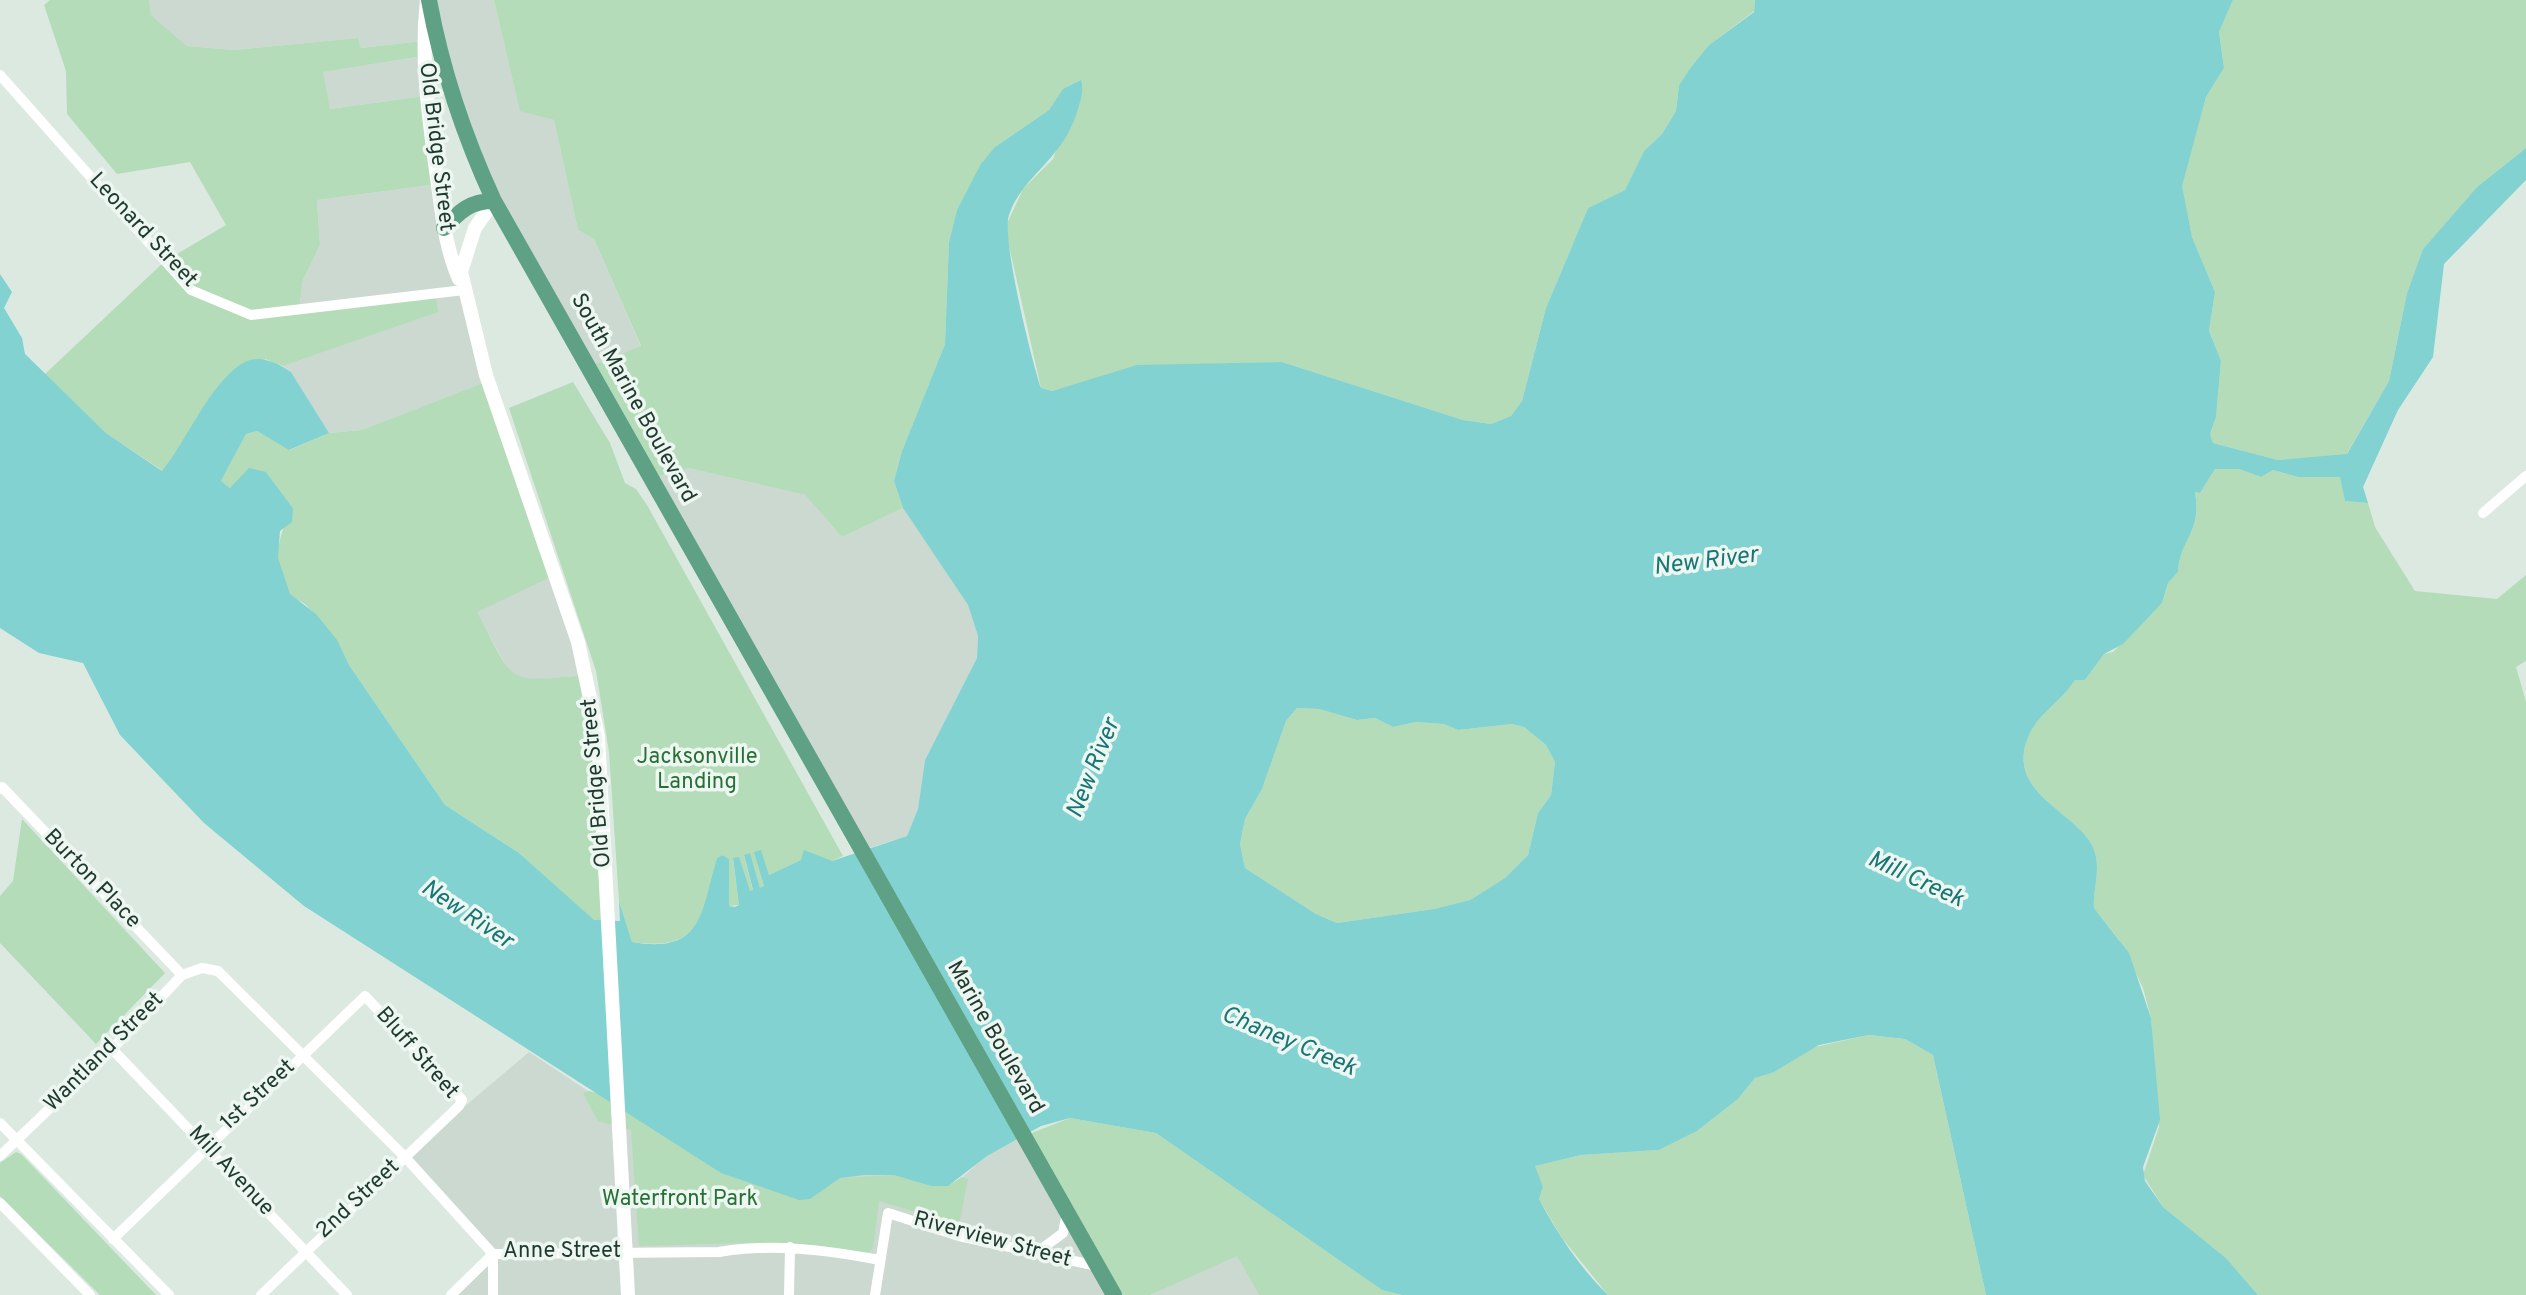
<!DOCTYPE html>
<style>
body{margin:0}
canvas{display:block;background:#dce9e1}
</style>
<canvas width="2526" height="1295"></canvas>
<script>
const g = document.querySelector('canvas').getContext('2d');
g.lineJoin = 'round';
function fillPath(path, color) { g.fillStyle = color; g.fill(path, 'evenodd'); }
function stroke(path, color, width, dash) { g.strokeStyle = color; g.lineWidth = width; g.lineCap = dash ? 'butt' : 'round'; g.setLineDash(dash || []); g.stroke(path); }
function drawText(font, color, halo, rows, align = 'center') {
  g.font = font + ' Overpass,sans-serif'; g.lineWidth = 7; g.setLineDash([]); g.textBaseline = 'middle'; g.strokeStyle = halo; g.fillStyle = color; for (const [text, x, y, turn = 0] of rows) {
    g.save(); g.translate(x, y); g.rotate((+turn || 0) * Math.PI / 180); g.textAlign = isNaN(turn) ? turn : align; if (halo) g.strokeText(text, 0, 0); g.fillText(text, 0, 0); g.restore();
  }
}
const built = new Path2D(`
 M 149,0 L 427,0 L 422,41 L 361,48 L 358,38 L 234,50 L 187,46 L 151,15 Z
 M 429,0 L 494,0 L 520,110 L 554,120 L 578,230 L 594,239 L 641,347 L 588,367 L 494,201 Z
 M 423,56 L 425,96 L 330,109 L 322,72 Z
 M 438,184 L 488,381 L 362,430 L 329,433 L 291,372 L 283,366 L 437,312 L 299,310 L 303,280 L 320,245 L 317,200 Z
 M 689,468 L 805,495 L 842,537 L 903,508 L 968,605 L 978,636 L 977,658 L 925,760 L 918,809 L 907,836 L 862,850 L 651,478 Z
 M 555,575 L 586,675 L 525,681 L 510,673 L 476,611 Z
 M 529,1052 L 588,1091 L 956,1183 L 986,1156 L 1024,1136 L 1114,1295 L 451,1295 L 493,1254 L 405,1157 Z
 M 1237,1255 L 1259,1295 L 1150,1295 Z`);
const green = new Path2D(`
 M 50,0 L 149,0 L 151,15 L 187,46 L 234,50 L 358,38 L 361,48 L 422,41 L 423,56 L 323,72 L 330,109 L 425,96 L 438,184 L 317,200 L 320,245 L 303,280 L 299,309 L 436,294 L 438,312 L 283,366 L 265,359 L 163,471 L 106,433 L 45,374 L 165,261 L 226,225 L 190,162 L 117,174 L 67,114 L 66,71 L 44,5 Z
 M 494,0 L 1755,0 L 1754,11 L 1709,45 L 1691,67 L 1679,85 L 1676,111 L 1662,134 L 1644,151 L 1625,190 L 1588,208 L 1546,308 L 1522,401 L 1511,416 L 1491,424 L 1463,420 L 1282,362 L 1137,366 L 1052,391 L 1041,388 L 1005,228 L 1023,189 L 1053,159 L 1081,80 L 1064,89 L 1049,110 L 995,147 L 957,210 L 949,242 L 945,344 L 902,451 L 894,481 L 903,508 L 842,537 L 805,495 L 689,468 L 651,478 L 588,367 L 641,346 L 594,239 L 578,230 L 554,120 L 520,111 Z
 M 2233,0 L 2526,0 L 2526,148 L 2477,187 L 2423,249 L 2407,293 L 2389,381 L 2346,455 L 2278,460 L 2213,443 L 2210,434 L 2216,417 L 2221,361 L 2209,331 L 2215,292 L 2192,237 L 2181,186 L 2206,97 L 2224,68 L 2219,32 Z
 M 488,381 L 555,575 L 477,612 C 516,684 502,683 586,675 L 609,921 L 594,921 L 519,853 L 445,805 L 349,665 C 338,642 324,623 306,605 C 302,601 294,599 291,595 C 268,570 279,532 293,508 L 266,472 L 230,488 L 221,481 L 246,434 L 257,431 L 290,450 L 329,433 L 362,430 Z
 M 573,382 L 610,443 L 625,483 L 636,489 L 647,505 L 843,856 L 832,861 L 801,860 L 769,875 L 761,851 L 755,852 L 764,887 L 760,888 L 750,854 L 744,856 L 753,891 L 749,892 L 739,857 L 733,859 L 739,905 L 729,906 L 729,859 L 722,855 L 717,858 C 701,910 706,953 632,942 L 619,901 L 609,752 L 596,671 L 509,408 Z
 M 2215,469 L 2239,469 L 2261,477 L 2273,470 L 2298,477 L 2341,477 L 2345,501 L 2368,503 L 2375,527 L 2415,591 L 2497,599 L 2526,575 L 2526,661 L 2516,667 L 2526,702 L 2526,1295 L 2258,1295 L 2226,1258 L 2163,1207 L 2143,1175 L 2159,1127 L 2151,1018 L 2143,988 L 2120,941 L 2094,908 C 2093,886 2102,868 2093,847 C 2077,812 2005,793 2028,736 C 2038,713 2062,701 2075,680 L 2085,680 L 2104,654 L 2113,652 L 2162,603 L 2168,583 L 2178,572 C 2180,538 2202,534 2195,492 L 2200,493 Z
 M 1297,708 L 1319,709 L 1357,720 L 1375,718 L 1393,727 L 1416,722 L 1444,724 L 1458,730 L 1512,724 L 1524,727 L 1546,745 L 1555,762 L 1551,795 L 1538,813 L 1528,855 L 1505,878 L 1470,900 L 1434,909 L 1337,923 L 1316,914 L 1245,868 L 1240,844 L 1245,819 L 1262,789 L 1286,721 Z
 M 22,819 L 165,973 L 96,1044 L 0,943 L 0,896 L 13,881 Z
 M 1869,1035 L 1905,1039 L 1933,1055 L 1986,1295 L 1608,1295 L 1562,1238 L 1539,1199 L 1543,1187 L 1534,1166 L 1581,1155 L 1659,1150 L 1697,1131 L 1738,1099 L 1755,1078 L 1772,1073 L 1806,1049 Z
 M 589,1091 L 606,1096 L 721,1173 L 764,1188 L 810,1199 L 840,1178 L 894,1175 L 931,1186 L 948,1186 L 962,1177 L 968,1179 L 959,1225 L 879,1201 L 873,1248 L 867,1253 C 786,1237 720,1245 639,1246 L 631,1130 L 598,1121 L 583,1093 Z
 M 1070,1118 L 1156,1133 L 1382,1290 L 1402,1295 L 1259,1295 L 1237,1256 L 1150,1295 L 1114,1295 L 1024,1136 Z
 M 16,1152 L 21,1154 L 156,1295 L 100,1295 L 0,1196 L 0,1163 Z`);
const water = new Path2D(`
 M 1755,0 L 2233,0 L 2219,32 L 2224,68 L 2206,97 L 2182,186 L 2192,237 L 2215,292 L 2209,331 L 2221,361 L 2216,417 L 2210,434 L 2213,443 L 2278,460 L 2347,454 L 2389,381 L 2407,293 L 2423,249 L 2477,187 L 2526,148 L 2526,180 L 2444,264 L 2433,357 L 2398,410 L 2363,487 L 2368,503 L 2345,501 L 2340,477 L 2298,477 L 2273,470 L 2261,477 L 2239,469 L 2215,469 L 2200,493 L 2195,492 C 2202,534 2180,538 2178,572 L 2168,583 L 2162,603 L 2123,644 L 2104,654 L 2085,680 L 2075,680 C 2062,701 2038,713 2028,737 C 2005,793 2077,812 2093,847 C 2102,868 2093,887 2094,908 L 2129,953 L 2151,1018 L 2160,1120 L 2143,1167 L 2145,1181 L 2163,1207 L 2226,1258 L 2258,1295 L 1986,1295 L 1933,1055 L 1905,1039 L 1869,1035 L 1819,1045 L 1772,1073 L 1755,1078 L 1738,1099 L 1697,1131 L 1659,1150 L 1581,1155 L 1535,1166 L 1543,1187 L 1539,1199 C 1557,1233 1580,1268 1608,1295 L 1402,1295 L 1382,1290 L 1156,1133 L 1070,1118 L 1041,1126 L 987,1156 L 948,1186 L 931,1186 L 894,1175 L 864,1175 L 840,1178 L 810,1199 L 799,1200 L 721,1173 L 304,906 L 204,823 L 120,735 L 83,663 L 39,653 L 0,628 L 0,274 L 12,292 L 4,308 L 22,338 L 25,354 L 106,433 L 162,471 C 187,441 211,380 245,362 C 260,354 278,363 291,372 L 329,433 L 289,450 L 257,431 L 246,434 L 221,481 L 230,488 L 249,468 L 266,472 L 293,508 L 292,522 L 280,531 L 278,558 L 290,594 L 316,614 L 337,640 L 349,665 L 445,805 L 519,853 L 594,920 L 620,921 L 619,901 L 632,942 C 705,955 701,909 717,858 L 722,855 L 729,859 L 729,906 L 735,907 L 739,905 L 733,858 L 739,857 L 750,891 L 753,890 L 744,855 L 750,853 L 760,888 L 764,886 L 754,852 L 761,850 L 769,875 L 801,860 L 804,850 L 832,861 L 907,836 L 918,809 L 925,760 L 977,658 L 978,636 L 968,605 L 903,508 L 894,481 L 902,451 L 945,344 L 949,242 L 957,210 L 981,164 L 995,147 L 1049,110 L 1063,89 L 1081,80 C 1084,91 1081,98 1078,109 C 1063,161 1023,174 1009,215 C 1001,237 1032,361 1041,388 L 1052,391 L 1137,365 L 1282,362 L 1463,420 L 1491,424 L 1511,416 L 1522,401 L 1546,308 L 1588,208 L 1625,190 L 1644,151 L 1662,134 L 1676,111 L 1679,85 L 1691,67 L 1709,45 L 1754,12 ZM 1297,708 L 1319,709 L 1357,720 L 1375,718 L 1393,727 L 1416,722 L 1444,724 L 1458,730 L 1512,724 L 1524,727 L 1546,745 L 1555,762 L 1551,795 L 1538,813 L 1528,855 L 1505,878 L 1470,900 L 1434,909 L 1337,923 L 1316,914 L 1245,868 L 1240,844 L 1245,819 L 1262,789 L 1286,721 Z`);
const minor = new Path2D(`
 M 0,75 L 191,290 L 251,315 L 464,290
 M 2483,513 L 2526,476
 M 0,789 L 2,787 L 182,975
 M 112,1049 L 347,1295
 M 0,1123 L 169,1295
 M 0,1156 L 112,1049 L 182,975 L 202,968 L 218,971 L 405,1157 L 493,1254 L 719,1252 C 774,1243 825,1250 880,1260
 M 0,1203 L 90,1295
 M 113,1239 L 365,996 L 462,1100 L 459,1106 L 261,1295
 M 1036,1253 L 1063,1233 L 1067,1213
 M 451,1295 L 493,1254
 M 493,1295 L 493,1254
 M 789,1295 L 790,1247
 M 875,1295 L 888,1213 L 959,1236 L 1097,1266`);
const secondary = new Path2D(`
 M 427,0 C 420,61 429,118 437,178 C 442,213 445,247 459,279
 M 494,201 L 475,228 L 461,272 L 486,375 L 578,642 L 598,736 L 628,1295`);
const primary = new Path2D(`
 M 429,0 C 442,71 464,136 494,201 L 1114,1295
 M 444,228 C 460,211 470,201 494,201`);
const streetNames = [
 ["Old Bridge Street",435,147,83],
 ["Leonard Street",142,231,47],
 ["South Marine Boulevard",632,399,61],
 ["Old Bridge Street",598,783,-95],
 ["Burton Place",91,880,46],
 ["Marine Boulevard",994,1038,60],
 ["Wantland Street",105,1053,-45],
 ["Bluff Street",416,1054,49],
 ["1st Street",259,1096,-43],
 ["Mill Avenue",230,1172,47],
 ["2nd Street",359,1200,-43],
 ["Riverview Street",992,1241,15],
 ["Anne Street",562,1253]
];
const parkNames = [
 ["Jacksonville",697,759],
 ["Landing",697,784],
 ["Waterfront Park",680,1201]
];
const waterNames = [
 ["New River",1706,563,-7],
 ["New River",1095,769,-68],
 ["Mill Creek",1915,881,25],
 ["New River",466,916,34],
 ["Chaney Creek",1288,1043,23]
];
fillPath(built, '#cbd9d0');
fillPath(green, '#b4dcb8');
fillPath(water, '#81d2d1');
stroke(minor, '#fff', 10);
stroke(secondary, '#fff', 14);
stroke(primary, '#5fa185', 16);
drawText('22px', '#1e392d', '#edf6f0', streetNames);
drawText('22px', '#277137', '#edf6f0', parkNames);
drawText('italic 24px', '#167676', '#edf6f0', waterNames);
</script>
